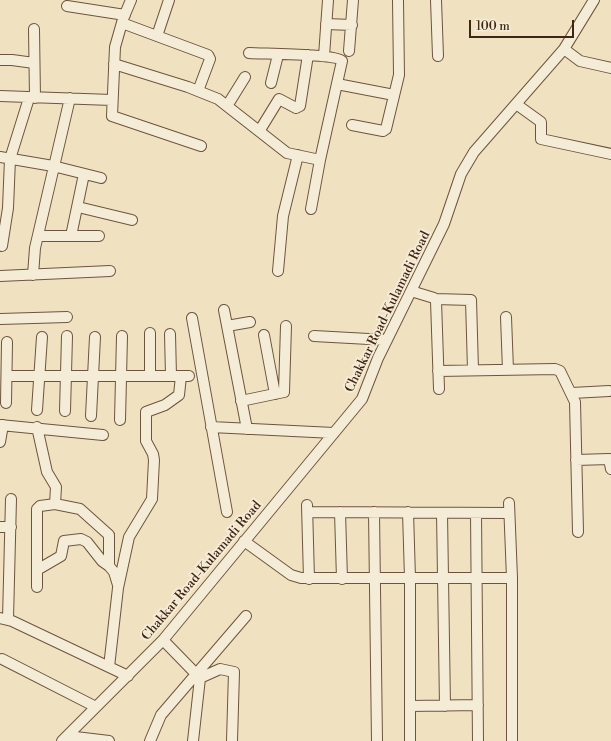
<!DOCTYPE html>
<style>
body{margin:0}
#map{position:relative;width:611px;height:741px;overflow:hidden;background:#f0e2c1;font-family:"Libre Bodoni",serif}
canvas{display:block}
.scale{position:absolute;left:469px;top:20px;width:105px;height:18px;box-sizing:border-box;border:2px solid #412514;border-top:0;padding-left:5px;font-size:12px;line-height:14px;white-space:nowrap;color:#412514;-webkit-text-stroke:3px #f5ecd7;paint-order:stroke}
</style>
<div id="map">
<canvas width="611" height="741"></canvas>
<div class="scale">100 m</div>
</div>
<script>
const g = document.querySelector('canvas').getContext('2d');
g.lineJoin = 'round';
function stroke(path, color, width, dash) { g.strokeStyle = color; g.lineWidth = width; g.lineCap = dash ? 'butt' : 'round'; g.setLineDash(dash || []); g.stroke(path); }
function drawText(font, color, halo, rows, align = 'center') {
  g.font = font + ' "Libre Bodoni",serif'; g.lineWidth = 4; g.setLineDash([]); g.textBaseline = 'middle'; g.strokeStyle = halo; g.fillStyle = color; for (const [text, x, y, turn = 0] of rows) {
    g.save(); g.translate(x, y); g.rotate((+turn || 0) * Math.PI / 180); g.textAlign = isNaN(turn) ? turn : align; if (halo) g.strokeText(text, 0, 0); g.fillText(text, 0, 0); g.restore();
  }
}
const minor = new Path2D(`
 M 131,0 L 123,19 L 115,47 L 112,116 L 201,146
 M 436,0 L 438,56
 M 67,6 L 125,15
 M 122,23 L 208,55 L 210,59 L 198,91
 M 326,24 L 352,25
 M 34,29 L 35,98
 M 157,36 L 169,0
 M 564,49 L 580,61 L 611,68
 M 349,51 L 353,0
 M 249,53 C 264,54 336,54 342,61 L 320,160 L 311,209
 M 324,56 L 328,0
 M 0,60 L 12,60 L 34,63
 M 114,64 L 188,87 L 218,99 L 287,153 L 320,160
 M 271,83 L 278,55
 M 337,84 L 394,95
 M 0,96 L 112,100
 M 516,104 L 541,122 L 541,139 L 611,154
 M 227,106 L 245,77
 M 352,125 L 383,131 L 386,129 L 399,75 L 398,0
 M 260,130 L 279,99 L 296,108 L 300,106 L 308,55
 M 0,157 L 53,166 L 101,178
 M 78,207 L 132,220
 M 38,236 L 99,236
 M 71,236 L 84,174
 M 2,246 L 8,208 L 10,159 L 29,98
 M 278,271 L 283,216 L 298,155
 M 33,275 L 35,248 L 70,98
 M 0,276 L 110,271
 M 411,291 L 434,298 L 436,301 L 439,389
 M 435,299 L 471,300 L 473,370
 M 224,310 L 247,429
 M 506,317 L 508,370
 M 192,318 L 227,512
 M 0,319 L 67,317
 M 227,326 L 250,322
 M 150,333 L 150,376
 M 170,334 L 171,376
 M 264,335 L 275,394
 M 314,336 L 387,340
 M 438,371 L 555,369 L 560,371 L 575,402 L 578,532
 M 7,376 L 189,376
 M 572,393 L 609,391
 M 241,401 L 284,392 L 286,326
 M 6,403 L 7,342
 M 37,410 L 42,337
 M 65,411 L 67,336
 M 91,416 L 95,337
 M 120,420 L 122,336
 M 0,425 L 103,435
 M 37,427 L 47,472 L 56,487 L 55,504 L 40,506 L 37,509 L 37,587
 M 211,427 L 334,433
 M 0,442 L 3,425
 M 576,460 L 609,459 L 611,469
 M 509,503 L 512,578 L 512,741
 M 55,504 L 80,509 L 109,535 L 109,566
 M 307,505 L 309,579
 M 308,512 L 509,513
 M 340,512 L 342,579
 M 374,512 L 377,741
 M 408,512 L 410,578 L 410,741
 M 442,513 L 445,706
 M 476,513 L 478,741
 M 0,527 L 11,527
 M 244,541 L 291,575 L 301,578 L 512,578
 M 37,570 L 61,556 L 64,541 L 81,539 L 87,542 L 102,561 L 109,566 L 114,572 L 118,585
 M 0,618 L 12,621 L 128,676
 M 8,619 L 11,499
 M 163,640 L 200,678 L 193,741
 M 2,659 L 96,707
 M 109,667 L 118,588 L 129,537 L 152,499 L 154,460 L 153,454 L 146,441 L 146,412 L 165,405 L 179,395 L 181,376
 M 200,678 L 220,669 L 234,672 L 232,741
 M 410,706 L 478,705
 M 67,736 L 109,741
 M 62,741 L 163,640 L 362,399 L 378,358 L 444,224 L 461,174 L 474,152 L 564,49 L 594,0
 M 150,741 L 161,715 L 246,616`);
const streetNames = [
 ["Chakkar Road-Kulamadi Road",388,312,-64],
 ["Chakkar Road-Kulamadi Road",202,571,-50]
];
stroke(minor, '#6d543f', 12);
stroke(minor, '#f5ecd7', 10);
drawText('13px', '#412514', '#f5ecd7', streetNames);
</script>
